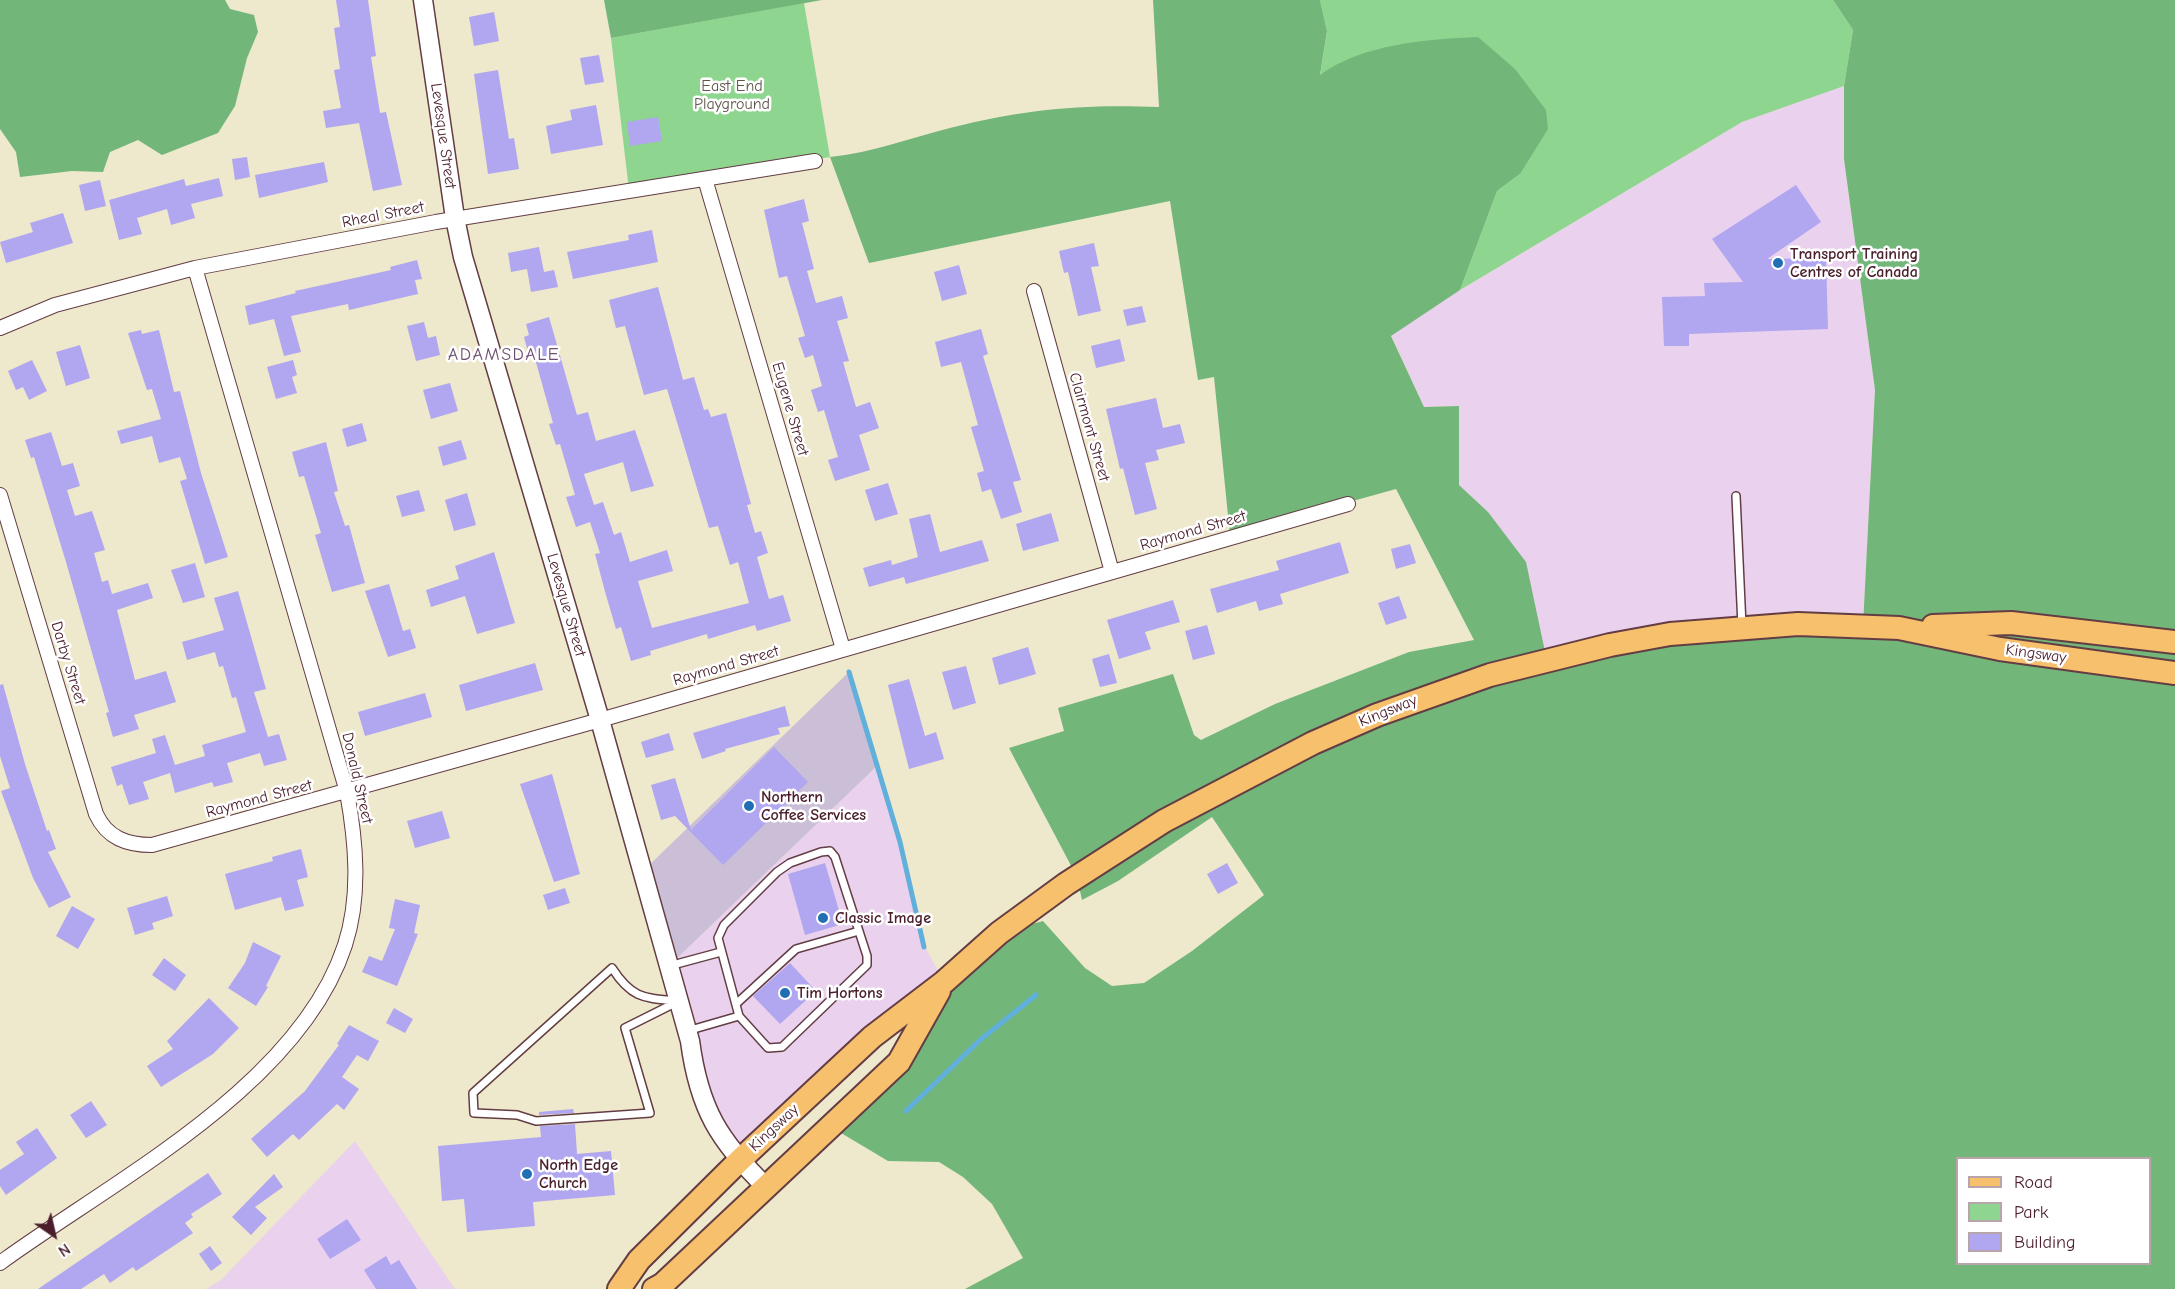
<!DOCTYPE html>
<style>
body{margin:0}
#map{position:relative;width:2175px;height:1289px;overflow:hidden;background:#eee8cc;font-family:"Comic Neue",sans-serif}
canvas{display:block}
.legend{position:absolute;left:1956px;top:1157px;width:195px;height:108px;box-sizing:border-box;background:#fff;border:2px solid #b7a5aa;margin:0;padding:8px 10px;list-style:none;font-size:18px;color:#4a1f2b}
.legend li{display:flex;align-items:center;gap:12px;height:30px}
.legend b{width:30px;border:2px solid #b7a5aa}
.north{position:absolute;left:24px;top:1205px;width:60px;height:60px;-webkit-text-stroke:4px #fff;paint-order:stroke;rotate:146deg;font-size:16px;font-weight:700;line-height:24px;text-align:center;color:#4a1f2b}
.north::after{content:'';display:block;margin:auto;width:21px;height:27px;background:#4a1f2b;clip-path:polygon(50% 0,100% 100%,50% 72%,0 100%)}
</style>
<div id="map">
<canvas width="2175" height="1289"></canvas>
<ul class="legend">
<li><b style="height:8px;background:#f7c06c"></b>Road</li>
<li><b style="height:16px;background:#8ed590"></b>Park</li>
<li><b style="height:16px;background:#b1a6f0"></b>Building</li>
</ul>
<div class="north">N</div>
</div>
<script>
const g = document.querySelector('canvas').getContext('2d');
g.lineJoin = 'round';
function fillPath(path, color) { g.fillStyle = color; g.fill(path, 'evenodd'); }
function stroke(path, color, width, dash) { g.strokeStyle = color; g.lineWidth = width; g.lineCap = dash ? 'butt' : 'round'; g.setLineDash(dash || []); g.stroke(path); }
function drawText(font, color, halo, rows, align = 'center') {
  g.font = font + ' "Comic Neue",sans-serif'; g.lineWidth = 5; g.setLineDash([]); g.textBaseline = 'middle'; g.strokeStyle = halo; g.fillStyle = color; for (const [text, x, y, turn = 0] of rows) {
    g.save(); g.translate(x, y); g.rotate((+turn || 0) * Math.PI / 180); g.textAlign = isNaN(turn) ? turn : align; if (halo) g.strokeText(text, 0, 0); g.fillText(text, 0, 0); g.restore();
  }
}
const built = new Path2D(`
 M 1844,86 L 1844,159 L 1875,390 L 1863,626 L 1547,661 L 1488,512 L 1459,485 L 1459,406 L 1424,407 L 1391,335 L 1460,290 L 1742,122 Z
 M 879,764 L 901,842 L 925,947 L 944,982 L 739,1161 L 722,1139 L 670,965 Z
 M 355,1141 L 455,1289 L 206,1289 L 221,1280 Z`);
const industrial = new Path2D(`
 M 850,671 L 879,764 L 670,965 L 643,871 Z`);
const green = new Path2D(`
 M 1320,0 L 1833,0 L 1853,30 L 1844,86 L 1742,122 L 1460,290 L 1497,191 L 1520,174 L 1320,76 L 1327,31 Z
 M 804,3 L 830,157 L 629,190 L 611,38 Z`);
const forest = new Path2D(`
 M 0,0 L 225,0 L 230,9 L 254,15 L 258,32 L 247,58 L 235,106 L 218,133 L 162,155 L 138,140 L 110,152 L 103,172 L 72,171 L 20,177 L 16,152 L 0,129 Z
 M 604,0 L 822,0 L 611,38 Z
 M 1153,0 L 1320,0 L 1327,31 L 1320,75 C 1362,44 1428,39 1478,37 L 1515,69 L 1546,110 L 1548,129 L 1520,174 L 1497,191 L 1460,290 L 1391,336 L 1424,407 L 1459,406 L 1459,485 L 1488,512 L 1526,562 L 1547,661 L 1610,647 L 1863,626 L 1875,390 L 1844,159 L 1844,86 L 1853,30 L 1833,0 L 2175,0 L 2175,1289 L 965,1289 L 1023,1258 L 992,1204 L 963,1177 L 939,1162 L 888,1161 L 831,1127 L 899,1062 L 944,982 L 999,933 L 1043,921 L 1085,968 L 1112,986 L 1144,983 L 1192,951 L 1264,895 L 1212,817 L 1118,881 L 1082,900 L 1077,877 L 1009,748 L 1064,731 L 1058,708 L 1173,674 L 1194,735 L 1201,740 L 1275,704 L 1409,652 L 1474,640 L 1396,489 L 1230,535 L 1214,377 L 1198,380 L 1170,201 L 869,263 L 830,157 C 871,153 910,138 950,128 C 1025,109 1082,104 1159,107 ZM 1958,1158 L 2150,1158 L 2150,1264 L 1958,1264 Z`);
const stream = new Path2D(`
 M 849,672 L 900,842 L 924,947
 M 906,1111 L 980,1040 L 1036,995`);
const building = new Path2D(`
 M 336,0 L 368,0 L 376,56 L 371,57 L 380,113 L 386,112 L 402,185 L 373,191 L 359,123 L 326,128 L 323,111 L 341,108 L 334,70 L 340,69 L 334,28 L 340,27 Z
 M 494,12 L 499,41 L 474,46 L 469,17 Z
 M 599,55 L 604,82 L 585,85 L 580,58 Z
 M 498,70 L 509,139 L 514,138 L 519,169 L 488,174 L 474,74 Z
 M 596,105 L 603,145 L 551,154 L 546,126 L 572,120 L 570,110 Z
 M 658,117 L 662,141 L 630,146 L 627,122 Z
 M 247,157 L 250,177 L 235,180 L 232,159 Z
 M 324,162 L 328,182 L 259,198 L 255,175 Z
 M 219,178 L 223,196 L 191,204 L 195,218 L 171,225 L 167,209 L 137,218 L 142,234 L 119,240 L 109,200 L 184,179 L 186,186 Z
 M 100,180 L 106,206 L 85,211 L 79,185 Z
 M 1796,185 L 1821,222 L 1767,259 L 1826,258 L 1828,329 L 1689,334 L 1689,346 L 1664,346 L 1662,297 L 1705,296 L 1704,283 L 1743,282 L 1712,239 Z
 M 804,199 L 809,221 L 802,223 L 814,269 L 807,271 L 816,303 L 842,296 L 848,318 L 837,321 L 849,361 L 843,362 L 856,407 L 870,402 L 879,428 L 859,435 L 870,470 L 835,481 L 828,460 L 838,457 L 824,410 L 818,412 L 811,390 L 822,386 L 813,355 L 805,358 L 798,338 L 805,336 L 787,276 L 779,278 L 764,210 Z
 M 63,213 L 73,243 L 6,263 L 0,242 L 33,232 L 30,223 Z
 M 652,230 L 658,262 L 573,279 L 567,252 L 629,240 L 628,235 Z
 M 1094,243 L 1099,266 L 1091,267 L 1101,311 L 1078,316 L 1068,272 L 1064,273 L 1059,251 Z
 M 539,247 L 544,272 L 554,270 L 558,287 L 531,292 L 527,269 L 511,272 L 508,253 Z
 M 417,260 L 422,279 L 415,280 L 418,294 L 349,310 L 348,304 L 291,316 L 301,352 L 284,356 L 274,319 L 249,325 L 245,306 L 296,293 L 295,291 L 391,270 L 390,267 Z
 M 959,265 L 967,294 L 942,301 L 934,272 Z
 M 658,287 L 683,380 L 694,377 L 704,410 L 708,409 L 711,417 L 726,413 L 751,504 L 747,505 L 755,533 L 761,531 L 768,553 L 757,557 L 769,599 L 783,595 L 791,621 L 757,631 L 755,625 L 708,639 L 707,634 L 650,651 L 651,655 L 631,661 L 621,627 L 616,629 L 606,595 L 595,554 L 600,553 L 590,522 L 576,527 L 566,497 L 575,495 L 560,444 L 556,445 L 549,424 L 553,423 L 534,355 L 529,356 L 524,337 L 529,335 L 526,324 L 549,317 L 577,415 L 588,412 L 596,441 L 635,430 L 654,486 L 631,492 L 623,462 L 584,474 L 594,505 L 603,502 L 614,535 L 621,532 L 630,562 L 667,550 L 673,571 L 638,581 L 652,628 L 749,603 L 738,562 L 730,565 L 718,526 L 709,528 L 667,389 L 644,395 L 625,326 L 616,328 L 609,300 Z
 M 1142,306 L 1146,322 L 1127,326 L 1123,310 Z
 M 424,322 L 428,338 L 436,336 L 440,355 L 416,361 L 407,326 Z
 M 981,329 L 988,354 L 983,356 L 1021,480 L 1013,482 L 1022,512 L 1001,519 L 991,489 L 982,492 L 977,473 L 984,471 L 971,427 L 978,425 L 961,362 L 941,367 L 935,342 Z
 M 141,330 L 142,334 L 159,330 L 174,392 L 180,391 L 201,473 L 228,557 L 205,564 L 180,481 L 187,479 L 180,457 L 159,463 L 152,436 L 121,444 L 117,431 L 161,419 L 152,389 L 147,390 L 128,333 Z
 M 1120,339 L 1125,361 L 1096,368 L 1091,346 Z
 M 80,345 L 90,378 L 66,386 L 56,352 Z
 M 32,360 L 47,391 L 29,400 L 23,387 L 16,390 L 8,371 Z
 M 293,360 L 297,375 L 292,377 L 297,393 L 276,399 L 267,367 Z
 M 450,383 L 458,411 L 431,419 L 423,390 Z
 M 1156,398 L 1163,428 L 1180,424 L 1185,443 L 1156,450 L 1159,460 L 1145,463 L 1157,509 L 1135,515 L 1123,468 L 1120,469 L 1106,409 Z
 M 362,423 L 367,441 L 347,447 L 342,429 Z
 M 51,432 L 62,466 L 73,463 L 80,486 L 67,490 L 75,516 L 92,511 L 105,550 L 94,553 L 102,582 L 108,580 L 112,594 L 148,583 L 153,598 L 117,610 L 135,680 L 166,671 L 176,702 L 134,715 L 139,729 L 113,737 L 106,713 L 109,712 L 66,562 L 34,457 L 31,458 L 25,440 Z
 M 461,440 L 467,459 L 443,466 L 438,447 Z
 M 326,442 L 338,491 L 334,492 L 345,526 L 349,525 L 365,583 L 332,592 L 315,535 L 321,533 L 304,476 L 299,477 L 292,452 Z
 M 888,483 L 898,514 L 875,521 L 865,490 Z
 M 419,490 L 425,511 L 402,517 L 396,496 Z
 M 467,493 L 476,525 L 454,531 L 445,500 Z
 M 1051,513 L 1059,541 L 1023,551 L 1016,524 Z
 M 930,514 L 940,552 L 982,540 L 989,561 L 906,584 L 904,577 L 869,587 L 863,568 L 891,560 L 892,565 L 918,557 L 909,519 Z
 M 1340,542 L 1349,573 L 1280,594 L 1283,604 L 1259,611 L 1256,601 L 1217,613 L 1210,589 L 1279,570 L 1276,561 Z
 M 1410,544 L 1416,563 L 1396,569 L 1391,549 Z
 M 494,552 L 515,623 L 477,634 L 465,596 L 431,607 L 426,590 L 459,579 L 455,566 Z
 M 195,563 L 205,597 L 183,603 L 171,570 Z
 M 389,584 L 403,631 L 410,629 L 416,648 L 388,657 L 365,591 Z
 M 238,591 L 266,689 L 254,692 L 268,737 L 279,734 L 287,760 L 264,766 L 260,753 L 227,763 L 233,782 L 214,787 L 212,782 L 175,793 L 170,773 L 143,782 L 149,799 L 129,805 L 122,784 L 117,786 L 111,767 L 156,753 L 152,739 L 165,735 L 175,765 L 205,756 L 202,745 L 246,732 L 236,697 L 232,698 L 223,666 L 219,667 L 215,652 L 187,660 L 182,642 L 224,630 L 214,598 Z
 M 1399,596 L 1407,618 L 1386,625 L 1378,603 Z
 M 1173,600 L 1180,622 L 1145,632 L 1151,649 L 1119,659 L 1107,620 Z
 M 1207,625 L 1215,654 L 1193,660 L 1185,631 Z
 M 1028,647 L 1036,674 L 999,685 L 992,658 Z
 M 1109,654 L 1117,683 L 1100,687 L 1092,659 Z
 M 535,663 L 543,690 L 466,711 L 459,685 Z
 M 966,666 L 976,703 L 953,710 L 942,672 Z
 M 909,679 L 925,736 L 936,732 L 944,759 L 909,769 L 888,685 Z
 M 3,684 L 25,764 L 47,831 L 49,830 L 56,849 L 48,852 L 71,897 L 49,908 L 33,878 L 1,791 L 10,788 L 0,756 L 0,685 Z
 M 425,693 L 432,717 L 365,736 L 358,712 Z
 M 785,706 L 790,726 L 778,728 L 780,734 L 725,749 L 726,751 L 702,759 L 693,733 Z
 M 669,733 L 674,750 L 646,758 L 641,742 Z
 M 774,747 L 808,782 L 723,865 L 675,816 L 661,820 L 651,785 L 675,778 L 691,830 Z
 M 552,774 L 580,874 L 554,882 L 520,784 Z
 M 442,811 L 450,838 L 415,848 L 407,821 Z
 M 301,849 L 308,877 L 297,880 L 304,906 L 285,911 L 281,897 L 235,910 L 225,874 L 273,861 L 272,857 Z
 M 825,863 L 843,924 L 805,935 L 788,874 Z
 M 1227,863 L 1238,883 L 1218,894 L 1207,874 Z
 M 565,888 L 570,903 L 548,910 L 543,895 Z
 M 167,896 L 173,916 L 152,923 L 154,929 L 135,935 L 127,908 Z
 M 395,899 L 420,905 L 414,933 L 418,934 L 397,986 L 362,972 L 369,956 L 382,961 L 395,929 L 389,928 Z
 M 72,906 L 95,919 L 78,949 L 56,936 Z
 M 253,942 L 281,956 L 266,986 L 268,987 L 256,1006 L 228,988 L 245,963 Z
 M 164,958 L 186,975 L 175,991 L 152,975 Z
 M 790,963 L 816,991 L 780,1024 L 753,996 Z
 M 209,998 L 239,1028 L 213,1054 L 161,1087 L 147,1066 L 173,1049 L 167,1041 Z
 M 394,1008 L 413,1019 L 405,1033 L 386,1023 Z
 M 349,1025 L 379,1041 L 368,1061 L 357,1055 L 342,1077 L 359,1089 L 344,1110 L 337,1104 L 299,1140 L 293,1134 L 267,1157 L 251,1139 L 305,1091 L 339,1045 L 337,1044 Z
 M 91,1101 L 107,1125 L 86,1138 L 70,1115 Z
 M 573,1109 L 574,1113 L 539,1115 L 539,1112 Z
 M 575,1124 L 577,1154 L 611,1151 L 615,1195 L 533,1202 L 535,1226 L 467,1232 L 464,1199 L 442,1201 L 438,1146 L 541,1137 L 540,1126 Z
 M 37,1128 L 57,1158 L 6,1195 L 0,1186 L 0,1170 L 24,1154 L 16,1142 Z
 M 208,1173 L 222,1194 L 191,1214 L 193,1217 L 185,1223 L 193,1233 L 136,1271 L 133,1267 L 110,1283 L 104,1274 L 81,1289 L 38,1289 Z
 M 274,1174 L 283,1187 L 255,1207 L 267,1218 L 251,1235 L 232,1217 Z
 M 347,1219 L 361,1240 L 330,1259 L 317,1239 Z
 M 210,1246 L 222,1263 L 211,1271 L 199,1254 Z
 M 386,1256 L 391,1265 L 399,1260 L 417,1289 L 376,1289 L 364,1270 Z`);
const service = new Path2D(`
 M 1736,496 L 1742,626
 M 830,851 L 835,857 L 867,956 L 867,965 L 782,1047 L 768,1048 L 739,1016 L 718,938 L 724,925 L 777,872 L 790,863 L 821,852 Z
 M 669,966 L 721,952
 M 612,968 C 632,999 644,998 679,1001 L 625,1028 L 650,1113 L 536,1121 L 517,1115 L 474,1113 L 473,1093 Z
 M 736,1004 L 796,949 L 859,931
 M 687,1031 L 739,1016`);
const minor = new Path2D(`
 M 705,179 L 843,649
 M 1034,291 L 1112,572
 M 0,328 L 55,305 L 195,268 L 436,222 L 815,161
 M 0,495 L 96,814 C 107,838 127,845 152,845 L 600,720 L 1348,504
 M 0,1263 C 114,1180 299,1086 345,945 C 361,896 356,842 347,792 L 195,268`);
const tertiary = new Path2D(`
 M 423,0 L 455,218 L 463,257 L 600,720 L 690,1041 C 699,1109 719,1141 767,1188`);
const primary = new Path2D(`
 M 1933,626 L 2011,623 L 2175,642
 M 619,1289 L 639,1260 L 739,1161 L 872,1037 L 944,982 L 999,933 L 1066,884 L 1164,821 L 1313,743 L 1377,715 L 1490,675 L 1610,645 L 1670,634 L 1798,624 L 1899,628 L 2000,649 L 2175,673
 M 654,1289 L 663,1284 L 899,1062 L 939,991`);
const markers = [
 [1778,263,6,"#1f6fb2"],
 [749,806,6,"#1f6fb2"],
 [823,918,6,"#1f6fb2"],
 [785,993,6,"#1f6fb2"],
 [527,1174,6,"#1f6fb2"]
];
const parkNames = [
 ["East End",732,86],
 ["Playground",732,104]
];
const streetNames = [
 ["Levesque Street",443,136,82],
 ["Rheal Street",383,215,-11],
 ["Eugene Street",790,409,74],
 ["Clairmont Street",1089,427,74],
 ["Raymond Street",1193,531,-16],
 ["Levesque Street",566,605,74],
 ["Kingsway",2036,654,8],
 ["Darby Street",68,663,73],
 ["Raymond Street",726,666,-16],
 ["Kingsway",1388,711,-22],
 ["Donald Street",357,778,77],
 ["Raymond Street",259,799,-15],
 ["Kingsway",774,1128,-43]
];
const poiNames = [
 ["Transport Training",1790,254],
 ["Centres of Canada",1790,272],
 ["Northern",761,797],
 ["Coffee Services",761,815],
 ["Classic Image",835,918],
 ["Tim Hortons",797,993],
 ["North Edge",539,1165],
 ["Church",539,1183]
];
const neighbourhoodNames = [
 ["ADAMSDALE",504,355]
];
fillPath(built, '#ead1ed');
fillPath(industrial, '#cabfd7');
fillPath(green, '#8ed590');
fillPath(forest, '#72b67a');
stroke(stream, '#61afdb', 5);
fillPath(building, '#b1a6f0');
stroke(service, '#633d43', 10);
stroke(minor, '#633d43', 16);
stroke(tertiary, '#633d43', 21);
stroke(primary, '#633d43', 26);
stroke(service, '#fff', 7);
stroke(minor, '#fff', 14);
stroke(tertiary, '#fff', 18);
stroke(primary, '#f7c06c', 22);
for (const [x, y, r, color] of markers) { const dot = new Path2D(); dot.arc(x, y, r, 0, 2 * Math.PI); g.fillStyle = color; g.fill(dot); stroke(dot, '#fff', 2); }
drawText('16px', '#5e5649', '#fff', parkNames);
drawText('16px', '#4a1f2b', '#fff', streetNames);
drawText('bold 16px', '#4a1f2b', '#fff', poiNames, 'left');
g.letterSpacing = '1.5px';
drawText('18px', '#6e4e70', '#fff', neighbourhoodNames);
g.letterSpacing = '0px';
</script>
